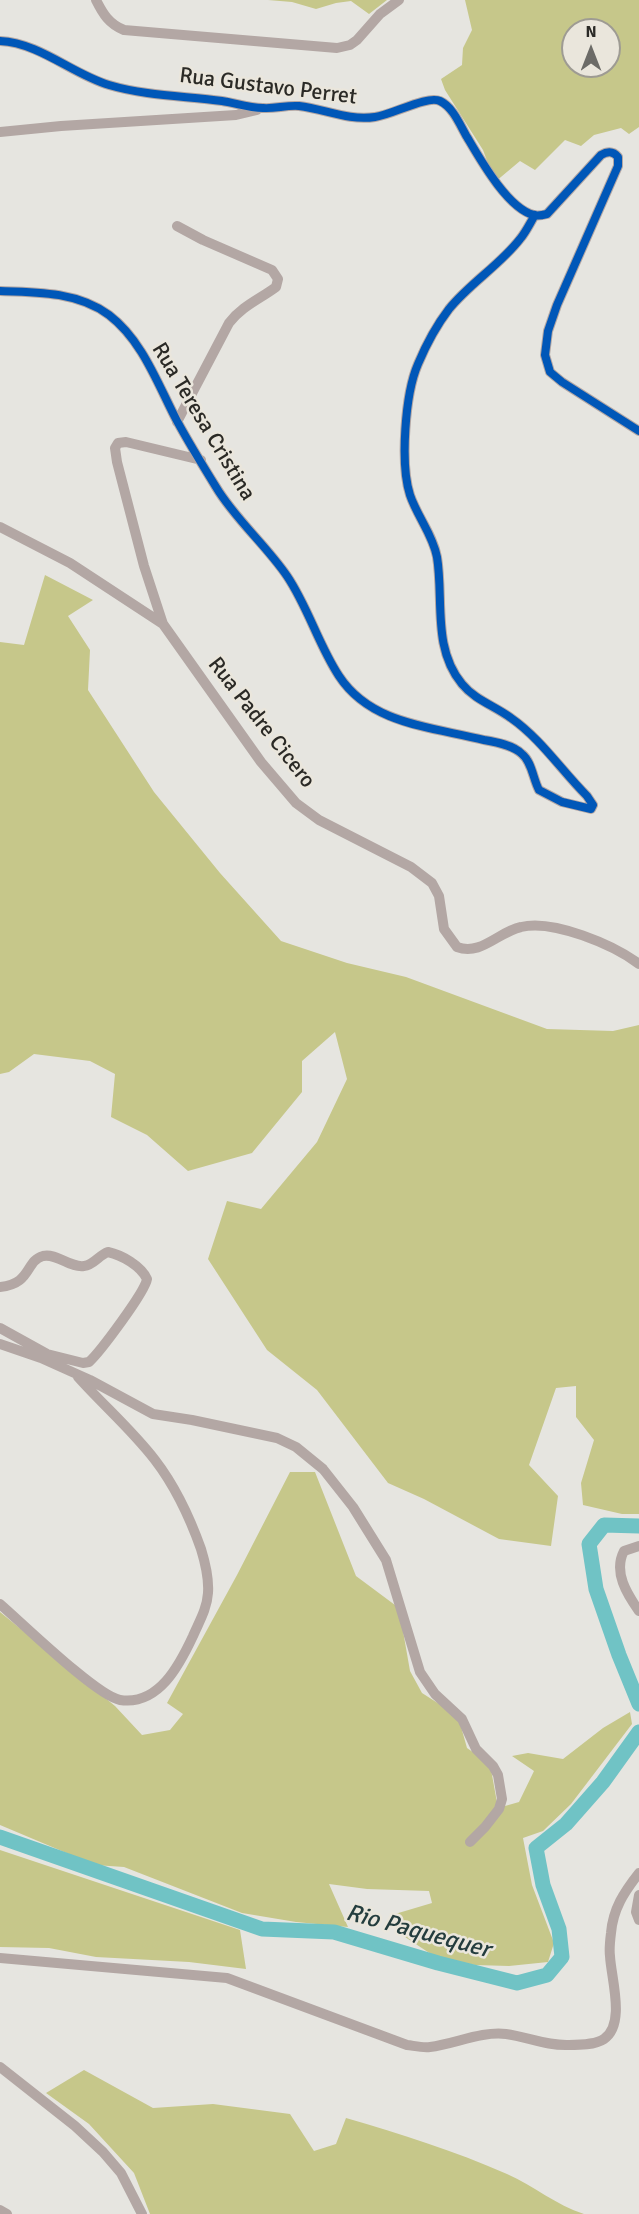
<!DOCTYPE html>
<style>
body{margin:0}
#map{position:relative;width:639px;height:2214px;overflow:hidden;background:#e6e5e0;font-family:Signika,sans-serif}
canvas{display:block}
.north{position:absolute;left:561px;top:18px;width:60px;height:60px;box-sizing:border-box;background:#eae6dc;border:2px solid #9e9b93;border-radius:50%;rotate:0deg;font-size:16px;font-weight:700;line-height:24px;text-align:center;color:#2b2a26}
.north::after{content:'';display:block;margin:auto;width:21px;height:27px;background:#6c6b67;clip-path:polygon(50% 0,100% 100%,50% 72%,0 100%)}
</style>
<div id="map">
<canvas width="639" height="2214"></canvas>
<div class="north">N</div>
</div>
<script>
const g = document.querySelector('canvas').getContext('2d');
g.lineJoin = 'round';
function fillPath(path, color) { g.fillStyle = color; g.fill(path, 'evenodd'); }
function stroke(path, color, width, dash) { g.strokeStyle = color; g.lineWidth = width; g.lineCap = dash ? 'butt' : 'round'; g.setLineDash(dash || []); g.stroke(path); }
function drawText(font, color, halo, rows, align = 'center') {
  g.font = font + ' Signika,sans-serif'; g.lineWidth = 5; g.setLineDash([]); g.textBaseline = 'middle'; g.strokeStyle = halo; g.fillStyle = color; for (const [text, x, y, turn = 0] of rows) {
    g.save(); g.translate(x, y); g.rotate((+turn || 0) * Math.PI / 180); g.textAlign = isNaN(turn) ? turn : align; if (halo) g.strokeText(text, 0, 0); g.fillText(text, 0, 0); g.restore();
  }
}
const forest = new Path2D(`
 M 268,0 L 387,0 L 369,14 L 351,1 L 336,3 L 316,9 L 292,2 Z
 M 465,0 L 639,0 L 639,127 L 629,134 L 621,128 L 594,135 L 581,146 L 565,140 L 535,170 L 520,161 L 495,182 L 483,150 L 445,90 L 441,79 L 462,65 L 463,48 L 472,30 ZM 573,30 L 609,30 L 609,66 L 573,66 Z
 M 45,575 L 93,600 L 68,616 L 90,650 L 88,690 L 154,792 L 220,873 L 281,941 L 347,963 L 406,977 L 547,1029 L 613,1031 L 639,1025 L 639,1514 L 622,1514 L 583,1505 L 581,1483 L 594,1440 L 576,1417 L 576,1386 L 556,1388 L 529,1465 L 558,1496 L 551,1546 L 499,1539 L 424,1499 L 388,1483 L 317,1390 L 267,1350 L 208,1259 L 227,1201 L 261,1209 L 317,1142 L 347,1079 L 335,1032 L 302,1061 L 302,1092 L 252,1153 L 188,1171 L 147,1135 L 111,1117 L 115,1074 L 90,1061 L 34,1054 L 9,1072 L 0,1074 L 0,642 L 24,645 Z
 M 290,1472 L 315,1472 L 356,1576 L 399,1608 L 410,1671 L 422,1693 L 458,1716 L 467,1748 L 490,1764 L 498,1808 L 519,1802 L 534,1771 L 512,1756 L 528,1753 L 563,1759 L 603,1728 L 630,1712 L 632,1724 L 571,1804 L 543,1831 L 523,1838 L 532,1885 L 554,1943 L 548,1962 L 509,1966 L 475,1965 L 437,1958 L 405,1937 L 395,1914 L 432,1903 L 429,1891 L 367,1889 L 329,1884 L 348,1927 L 296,1922 L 242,1913 L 124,1867 L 95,1865 L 0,1825 L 0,1612 L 115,1706 L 142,1735 L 170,1730 L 183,1714 L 167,1703 L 237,1575 Z
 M 0,1850 L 240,1930 L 246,1969 L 189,1962 L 96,1957 L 49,1948 L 0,1947 Z
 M 84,2070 L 153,2108 L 213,2104 L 290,2114 L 314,2151 L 336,2144 L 346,2118 C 401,2134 455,2151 507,2174 C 534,2186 556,2205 584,2214 L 150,2214 L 134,2173 L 89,2124 L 46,2093 Z`);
const river = new Path2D(`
 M 639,1526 L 604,1525 L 589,1544 L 596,1589 L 619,1655 L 639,1704
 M 0,1837 L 262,1929 L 334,1932 L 438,1963 L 517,1983 L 547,1975 L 562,1957 L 559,1929 L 543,1885 L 536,1848 L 566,1824 L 603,1782 L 639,1732`);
const minor = new Path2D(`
 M 96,0 C 103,14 109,24 124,30 L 337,48 L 350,45 L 357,40 L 380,14 L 399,0
 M 0,41 C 40,43 72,74 109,85 C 146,96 185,96 222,101 C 235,103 249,108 263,108 C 275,109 286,105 299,106 C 325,109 348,121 375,117 C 392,115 427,95 440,101 C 453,107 460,125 467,137 C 480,159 508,209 534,215 C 538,216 543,215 547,214 L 601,155 C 608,151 613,151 618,157 L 618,166 L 557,305 L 548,331 L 545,355 L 550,372 L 562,382 L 639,431
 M 0,132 L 61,126 L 236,115 L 257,110
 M 177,226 L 203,240 L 272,270 L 278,279 L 276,287 C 260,299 242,306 229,323 L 177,422
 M 0,291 C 37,292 78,292 109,315 C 143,341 158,385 177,421 C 189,443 203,466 216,487 C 235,519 266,545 287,576 C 308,607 319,646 339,676 C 371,725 433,727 484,740 C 496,742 513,745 522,754 C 532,762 533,779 539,790 L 562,802 L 591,809 L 593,805 L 587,796 C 561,770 541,739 511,718 C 495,706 475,700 462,684 C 432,648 444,599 437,557 C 433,535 417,516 410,495 C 400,464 405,394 418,364 C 426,345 436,326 449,309 C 470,283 500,265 520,239 C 526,232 530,223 535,215
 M 0,527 L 70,563 L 163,624 L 261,762 L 296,803 L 319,820 L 411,867 L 432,883 L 439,896 L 444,929 L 457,947 C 481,956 498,932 521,927 C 553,919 614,945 639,964
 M 163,624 L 144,566 L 117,462 L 115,448 L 118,443 L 126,442 L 201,460
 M 0,1287 C 32,1284 25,1261 43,1256 C 57,1253 70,1268 84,1266 C 94,1265 99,1255 108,1252 C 122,1255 141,1266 147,1279 C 145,1292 100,1352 89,1362 L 83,1363 L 47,1354 L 0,1328
 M 0,1344 L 41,1358 L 90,1380 L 153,1414 L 192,1420 L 277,1438 L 296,1447 L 323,1469 L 353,1507 L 386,1560 L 420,1672 L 435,1694 L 462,1719 L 476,1749 L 493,1766 L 498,1775 L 502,1799 L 499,1809 L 485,1827 L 470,1842
 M 639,1546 L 624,1551 C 613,1572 627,1594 639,1611
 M 0,1604 C 22,1623 97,1696 120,1700 C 159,1706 180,1664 193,1636 C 199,1622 207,1609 208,1593 C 209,1579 205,1562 201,1549 C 190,1518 175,1486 155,1460 C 132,1430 103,1405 78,1377
 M 639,1895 L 636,1912 L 639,1920
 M 0,1958 L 227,1978 L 407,2045 C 415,2046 423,2048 430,2047 C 455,2044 481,2031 506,2034 C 528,2037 546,2046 569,2045 C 579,2045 595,2045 604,2039 C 626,2024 611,1978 610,1956 C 609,1949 610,1941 611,1933 C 613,1909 624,1892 639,1873
 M 0,2067 L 75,2126 L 103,2152 L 121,2173 L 142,2214
 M 0,2210 L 7,2214`);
const cycleway = new Path2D(`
 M 0,41 C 40,43 72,74 109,85 C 146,96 185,96 222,101 C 235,103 249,108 263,108 C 275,109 286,105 299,106 C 325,109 348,121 375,117 C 392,115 427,95 440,101 C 453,107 460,125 467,137 C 480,159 508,209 534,215 C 538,216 543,215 547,214 L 601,155 C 608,151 613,151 618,157 L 618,166 L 557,305 L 548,331 L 545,355 L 550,372 L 562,382 L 639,431
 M 0,291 C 37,292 78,292 109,315 C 143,341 158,385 177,421 C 189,443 203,466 216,487 C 235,519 266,545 287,576 C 308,607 319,646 339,676 C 371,725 433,727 484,740 C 496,742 513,745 522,754 C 532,762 533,779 539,790 L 562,802 L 591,809 L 593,805 L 587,796 C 561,770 541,739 511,718 C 495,706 475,700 462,684 C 432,648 444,599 437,557 C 433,535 417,516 410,495 C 400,464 405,394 418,364 C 426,345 436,326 449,309 C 470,283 500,265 520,239 C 526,232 530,223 535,215`);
const streetNames = [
 ["Rua Gustavo Perret",268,87,7],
 ["Rua Teresa Cristina",203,422,59],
 ["Rua Padre Cicero",261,723,52]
];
const waterNames = [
 ["Rio Paquequer",418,1932,15]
];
fillPath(forest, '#c6c78a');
stroke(river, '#70c3c5', 15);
stroke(minor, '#b3a7a4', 10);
stroke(cycleway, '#0057b8', 8);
drawText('22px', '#2b2a26', '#eae6dc', streetNames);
drawText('italic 24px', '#243d3e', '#eae6dc', waterNames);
</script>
